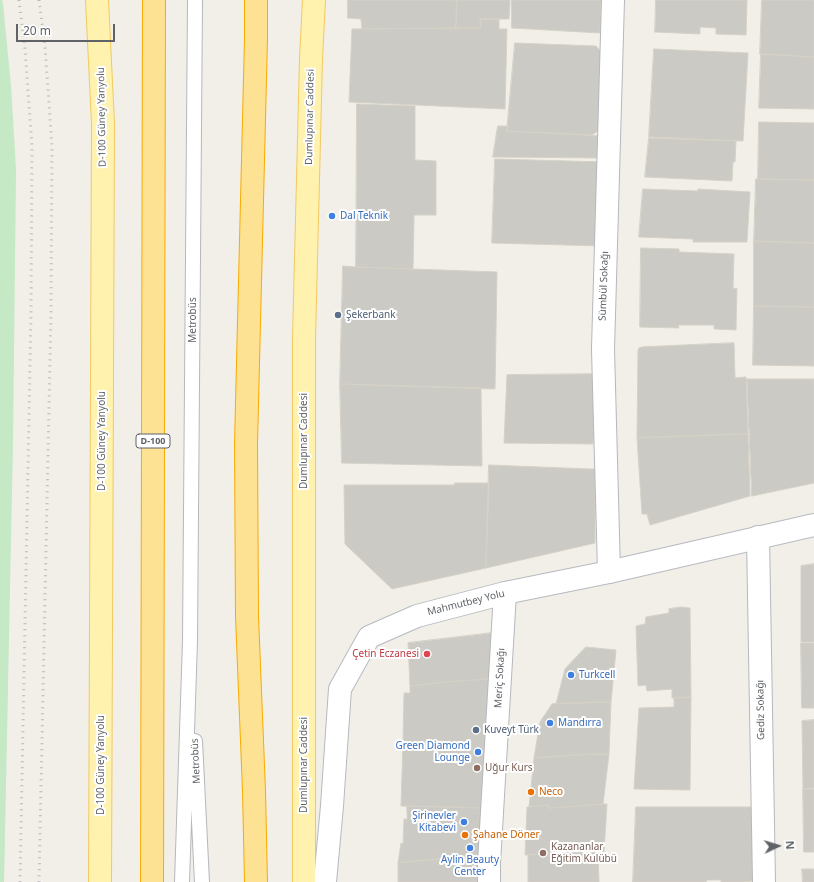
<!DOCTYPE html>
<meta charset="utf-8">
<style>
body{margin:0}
#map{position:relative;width:814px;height:882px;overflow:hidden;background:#f1efe8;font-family:"Noto Sans",sans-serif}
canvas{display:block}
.north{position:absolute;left:758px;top:826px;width:40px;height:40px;-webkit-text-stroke:3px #fff;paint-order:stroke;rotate:86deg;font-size:11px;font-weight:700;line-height:16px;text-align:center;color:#5f6368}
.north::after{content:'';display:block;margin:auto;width:14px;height:18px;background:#5f6368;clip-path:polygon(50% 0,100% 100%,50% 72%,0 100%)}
.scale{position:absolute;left:16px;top:24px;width:99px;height:18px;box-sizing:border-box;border:2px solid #5f6368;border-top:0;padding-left:5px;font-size:12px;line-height:14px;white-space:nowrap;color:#5f6368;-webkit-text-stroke:3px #fff;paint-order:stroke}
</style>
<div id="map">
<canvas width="814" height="882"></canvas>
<div class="north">N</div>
<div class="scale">20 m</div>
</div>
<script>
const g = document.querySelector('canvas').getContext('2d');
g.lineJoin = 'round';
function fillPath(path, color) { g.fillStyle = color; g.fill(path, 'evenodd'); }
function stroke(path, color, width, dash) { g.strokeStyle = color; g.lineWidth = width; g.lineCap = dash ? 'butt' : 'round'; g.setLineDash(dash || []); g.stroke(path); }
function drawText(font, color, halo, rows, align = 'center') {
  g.font = font + ' "Noto Sans",sans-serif'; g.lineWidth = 4; g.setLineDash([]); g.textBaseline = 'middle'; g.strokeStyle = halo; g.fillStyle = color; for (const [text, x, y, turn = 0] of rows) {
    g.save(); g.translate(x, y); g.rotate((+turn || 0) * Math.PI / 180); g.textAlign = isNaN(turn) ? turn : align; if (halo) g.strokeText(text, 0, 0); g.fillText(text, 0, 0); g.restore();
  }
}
const green = new Path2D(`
 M 0,0 L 2,0 L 3,4 L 11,86 L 16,169 L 13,442 L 4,882 L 0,882 Z`);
const building = new Path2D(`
 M 348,0 L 458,0 L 457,0 L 456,28 L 362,29 L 361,19 L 348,18 Z
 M 457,0 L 510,0 L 509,19 L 480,19 L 481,28 L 456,28 Z
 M 512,0 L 601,0 L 600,33 L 512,28 Z
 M 656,0 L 747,0 L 746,35 L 716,34 L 716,28 L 700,27 L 700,34 L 655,32 Z
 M 762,0 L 814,0 L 814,57 L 760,54 Z
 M 480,19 L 499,19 L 499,29 L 507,29 L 505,109 L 349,102 L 352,29 L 481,28 Z
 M 515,43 L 596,46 L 602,53 L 604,127 L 592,135 L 507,131 Z
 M 654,49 L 748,53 L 743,141 L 649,137 Z
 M 761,54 L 814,57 L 814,109 L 759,108 Z
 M 357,104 L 415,106 L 415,160 L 436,161 L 436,215 L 414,215 L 413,269 L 356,267 Z
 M 759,122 L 814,123 L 814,180 L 758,179 Z
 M 498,126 L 508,126 L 507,131 L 603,136 L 601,158 L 493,157 Z
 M 649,138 L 736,141 L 735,162 L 733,162 L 732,181 L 645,177 Z
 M 495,159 L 605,162 L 603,246 L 492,243 Z
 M 756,179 L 814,180 L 814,243 L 754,241 Z
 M 643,189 L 698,191 L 698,189 L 750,192 L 747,242 L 693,242 L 693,239 L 639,237 Z
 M 754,241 L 814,243 L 814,307 L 754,306 Z
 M 641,248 L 679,249 L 679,252 L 734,254 L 733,289 L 737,288 L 736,330 L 714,329 L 714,325 L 678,325 L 679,328 L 640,327 Z
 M 343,266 L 356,267 L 497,272 L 495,389 L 340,384 Z
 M 754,306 L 814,307 L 814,366 L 753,365 Z
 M 734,343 L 735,378 L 746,377 L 748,434 L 637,438 L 638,350 L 639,348 L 642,347 Z
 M 596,374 L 593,444 L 504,443 L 507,375 Z
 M 747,379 L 814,379 L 814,483 L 752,496 Z
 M 340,384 L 481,388 L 482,466 L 342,463 Z
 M 748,434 L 750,496 L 650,525 L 647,514 L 642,514 L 637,438 Z
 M 489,465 L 589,469 L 595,469 L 595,543 L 486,568 Z
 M 455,483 L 489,483 L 486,568 L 392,589 L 345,544 L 344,485 L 454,485 Z
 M 814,564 L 814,642 L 801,642 L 801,566 Z
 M 681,607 L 690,608 L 691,697 L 672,698 L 672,689 L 647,691 L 646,685 L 638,686 L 636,626 L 645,624 L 646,617 L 669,613 L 669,609 Z
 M 492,633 L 491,679 L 457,681 L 410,686 L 408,643 Z
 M 801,643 L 814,643 L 814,708 L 802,708 Z
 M 586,647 L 616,650 L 611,702 L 556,704 L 565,669 Z
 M 491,679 L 486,755 L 442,754 L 443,741 L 403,744 L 404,693 L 410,693 L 410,686 L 457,681 Z
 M 691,697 L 690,790 L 634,789 L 639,708 L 674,707 L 674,698 Z
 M 611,702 L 609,754 L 592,754 L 534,758 L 540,722 L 552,704 Z
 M 814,720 L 814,788 L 803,789 L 802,721 Z
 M 443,741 L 442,754 L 486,755 L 484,808 L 401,806 L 403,744 Z
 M 592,754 L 609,754 L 603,804 L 549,808 L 549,805 L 529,807 L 534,758 Z
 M 803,789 L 814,789 L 814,852 L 804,852 Z
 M 603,804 L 607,804 L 604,852 L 525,855 L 527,807 L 549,805 L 549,808 Z
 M 407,806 L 484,808 L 481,855 L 398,863 L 401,843 L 403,844 L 404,819 L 407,819 Z
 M 636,807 L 753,807 L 753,881 L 743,882 L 721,882 L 721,880 L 707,880 L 706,882 L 633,882 Z
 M 598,852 L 599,882 L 528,882 L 528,855 Z
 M 481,855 L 480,882 L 398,882 L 398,863 Z
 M 802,869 L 814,869 L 814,882 L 803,882 Z`);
const lane = new Path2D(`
 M 195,741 L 202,882
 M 182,882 L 190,641 L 195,0`);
const street = new Path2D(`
 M 758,537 L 764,882
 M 609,572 L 603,349 L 613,0
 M 489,882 L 489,863 L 505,593`);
const secondary = new Path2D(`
 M 325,882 L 332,806 L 340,689 L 369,637 L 417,616 L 505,593 L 609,572 L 814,525`);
const primary = new Path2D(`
 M 97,0 L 103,124 L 100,882
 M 304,882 L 304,339 L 311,59 L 314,0`);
const highway = new Path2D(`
 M 256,0 L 256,38 L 246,444 L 247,616 L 254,791 L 256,882
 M 152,882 L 154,0`);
const rail = new Path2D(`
 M 19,0 L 25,48 L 32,147 L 31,313 L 20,882
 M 39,0 L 45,46 L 52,147 L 51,313 L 39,882`);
const markers = [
 [332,216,4,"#3f7fe0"],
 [338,315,4,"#5c6f8a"],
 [427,654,4,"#e0444e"],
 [571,675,4,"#3f7fe0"],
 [550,723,4,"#3f7fe0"],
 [476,730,4,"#5c6f8a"],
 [478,752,4,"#3f7fe0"],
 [477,768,4,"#8d6e63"],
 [531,792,4,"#e8710a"],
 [464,822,4,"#3f7fe0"],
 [465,835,4,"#e8710a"],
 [470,848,4,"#3f7fe0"],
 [543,853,4,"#8d6e63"]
];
const shields = [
 [153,441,34]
];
const shieldNames = [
 ["D-100",153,441]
];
const streetNames = [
 ["D-100 Güney Yanyolu",102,117,-91],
 ["Dumlupınar Caddesi",310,117,-89],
 ["Sümbül Sokağı",604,286,-88],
 ["Metrobüs",193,320,-90],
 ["D-100 Güney Yanyolu",102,441,-90],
 ["Dumlupınar Caddesi",304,441,-90],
 ["Mahmutbey Yolu",466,603,-14],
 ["Meriç Sokağı",500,678,-87],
 ["Gediz Sokağı",761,710,-91],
 ["Metrobüs",196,761,-93],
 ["D-100 Güney Yanyolu",101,765,-90],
 ["Dumlupınar Caddesi",304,765,-90]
];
const shopNames = [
 ["Dal Teknik",340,216],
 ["Turkcell",579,675],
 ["Mandırra",558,723],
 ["Green Diamond",470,746,"right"],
 ["Lounge",470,758,"right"],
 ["Şirinevler",456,816,"right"],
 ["Kitabevi",456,828,"right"],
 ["Aylin Beauty",470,860,"center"],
 ["Center",470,872,"center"]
];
const serviceNames = [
 ["Şekerbank",346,315],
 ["Kuveyt Türk",484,730]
];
const healthNames = [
 ["Çetin Eczanesi",419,654]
];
const educationNames = [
 ["Uğur Kurs",485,768],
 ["Kazananlar",551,847],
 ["Eğitim Kulübü",551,859]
];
const foodNames = [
 ["Neco",539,792],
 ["Şahane Döner",473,835]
];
fillPath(green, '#c5e8c5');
fillPath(building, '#cccac5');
stroke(building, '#d6d1c6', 1);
stroke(lane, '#b5b8bc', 16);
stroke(street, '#b5b8bc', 24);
stroke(secondary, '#b6babf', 24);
stroke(primary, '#f2c960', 24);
stroke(highway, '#f9ab00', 24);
stroke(lane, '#fff', 14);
stroke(street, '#fff', 22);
stroke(secondary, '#fff', 22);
stroke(primary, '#fff2af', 22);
stroke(highway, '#fde293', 22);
stroke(rail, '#b6b7b8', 3, [1, 5]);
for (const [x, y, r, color] of markers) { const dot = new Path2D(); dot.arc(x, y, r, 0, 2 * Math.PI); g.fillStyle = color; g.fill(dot); stroke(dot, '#fff', 1.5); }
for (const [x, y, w] of shields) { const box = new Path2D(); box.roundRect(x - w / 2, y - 7, w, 14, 3); g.fillStyle = '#fff'; g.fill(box); stroke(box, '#5f6368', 1); }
drawText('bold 9px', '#5f6368', null, shieldNames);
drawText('10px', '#5f6368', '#fff', streetNames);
drawText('10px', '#366cbe', '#fff', shopNames, 'left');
drawText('10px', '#4e5e75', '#fff', serviceNames, 'left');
drawText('10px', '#be3a42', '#fff', healthNames, 'right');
drawText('10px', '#785e54', '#fff', educationNames, 'left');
drawText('10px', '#c56008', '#fff', foodNames, 'left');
</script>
